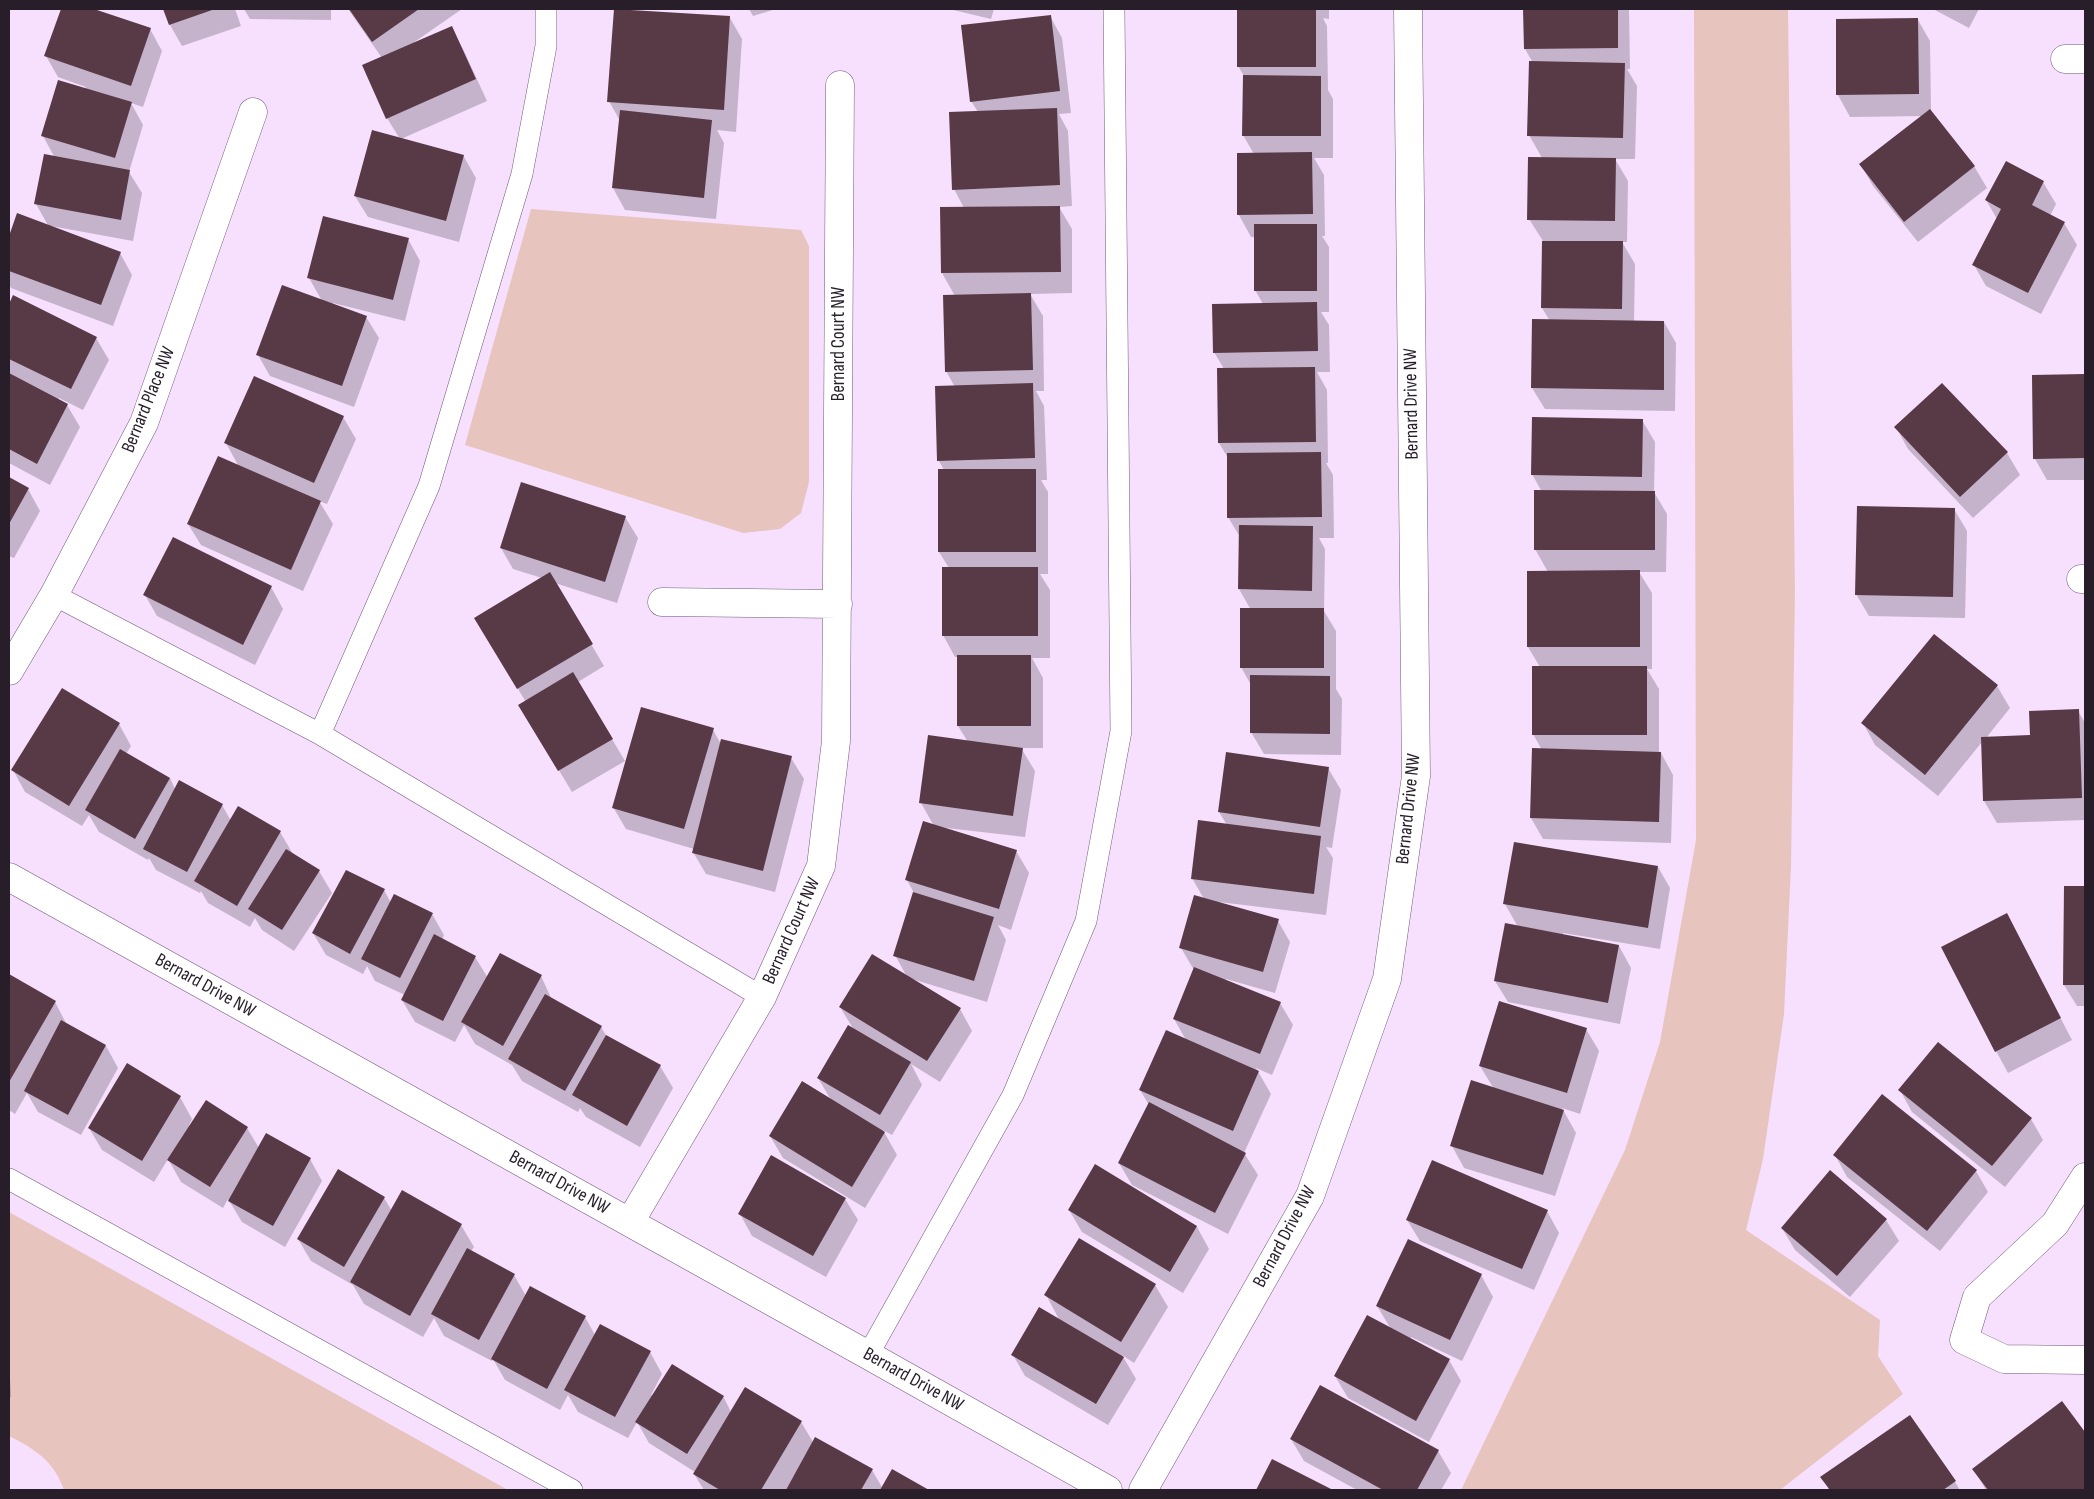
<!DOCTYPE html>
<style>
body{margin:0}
#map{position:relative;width:2094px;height:1499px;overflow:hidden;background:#f7dffe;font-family:"Sofia Sans Condensed",sans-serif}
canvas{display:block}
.frame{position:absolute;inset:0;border:10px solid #271e2a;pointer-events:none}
</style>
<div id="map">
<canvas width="2094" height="1499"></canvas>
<div class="frame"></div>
</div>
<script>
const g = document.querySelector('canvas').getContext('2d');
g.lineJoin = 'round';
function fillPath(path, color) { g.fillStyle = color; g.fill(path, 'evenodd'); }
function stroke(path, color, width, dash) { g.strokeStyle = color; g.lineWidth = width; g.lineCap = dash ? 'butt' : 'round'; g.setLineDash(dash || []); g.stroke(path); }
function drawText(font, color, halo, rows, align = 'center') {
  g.font = font + ' "Sofia Sans Condensed",sans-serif'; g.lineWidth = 5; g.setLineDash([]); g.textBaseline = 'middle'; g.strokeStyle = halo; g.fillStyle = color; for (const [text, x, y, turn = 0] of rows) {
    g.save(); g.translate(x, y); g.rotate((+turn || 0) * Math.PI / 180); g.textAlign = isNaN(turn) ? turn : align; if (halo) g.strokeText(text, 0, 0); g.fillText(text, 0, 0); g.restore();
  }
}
const green = new Path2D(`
 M 1694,9 L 1788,9 L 1795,591 L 1791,866 L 1784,1014 L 1763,1159 L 1746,1230 L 1880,1320 L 1878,1356 L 1903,1394 L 1780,1490 L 1461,1490 L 1625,1150 L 1660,1042 L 1696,840 Z
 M 531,209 L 801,230 L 809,246 L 809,482 L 801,513 L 780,529 L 743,533 L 465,445 Z
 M 9,1212 L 508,1490 L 64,1490 C 54,1461 35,1449 9,1436 Z`);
const shadow = new Path2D(`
 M 62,9 L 90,9 L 150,29 L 162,51 L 143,107 L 131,103 L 143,125 L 129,172 L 142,193 L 133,241 L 51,226 L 120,253 L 132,275 L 113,326 L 11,288 L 9,284 L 9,240 L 18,215 L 49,227 L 36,204 L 55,158 L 43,136 L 86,87 L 58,77 L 46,56 Z
 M 164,9 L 235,9 L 241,26 L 182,46 L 170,25 Z
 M 244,9 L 331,9 L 331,20 L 250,19 Z
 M 348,9 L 462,9 L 413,43 L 451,27 L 463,49 L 487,101 L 401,139 L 464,157 L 476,178 L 459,242 L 368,217 L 355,196 L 400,139 L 387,118 L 382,58 Z
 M 749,9 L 776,9 L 753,16 Z
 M 949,9 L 994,9 L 991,19 Z
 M 1238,9 L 1329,9 L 1329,19 L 1323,18 L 1327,26 L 1328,90 L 1333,99 L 1333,158 L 1314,158 L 1324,175 L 1325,236 L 1322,236 L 1329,247 L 1329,312 L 1321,312 L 1329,325 L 1330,372 L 1317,372 L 1327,390 L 1328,463 L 1326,463 L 1333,475 L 1334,538 L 1319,538 L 1325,549 L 1324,611 L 1336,631 L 1336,689 L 1342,699 L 1341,755 L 1264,754 L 1251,732 L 1251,685 L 1241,667 L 1251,610 L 1239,589 L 1240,537 L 1228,517 L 1228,458 L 1219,443 L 1218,370 L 1224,369 L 1214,352 L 1263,304 L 1255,290 L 1255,237 L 1251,237 L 1239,215 L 1238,155 L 1254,154 L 1243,135 L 1244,76 L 1238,66 Z
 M 1524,9 L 1629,9 L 1630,69 L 1627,69 L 1637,86 L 1635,159 L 1615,159 L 1628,181 L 1627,242 L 1622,242 L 1635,264 L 1634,321 L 1664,322 L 1676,343 L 1675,411 L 1545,409 L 1532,388 L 1550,321 L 1542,308 L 1543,241 L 1529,219 L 1542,158 L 1529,135 L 1533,63 L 1525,49 Z
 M 1933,9 L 1979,9 L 1969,28 Z
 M 1050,16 L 1062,38 L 1071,113 L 1059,114 L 1068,131 L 1072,206 L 1059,207 L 1072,229 L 1072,293 L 1030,294 L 1043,316 L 1044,391 L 1036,391 L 1044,406 L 1047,480 L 1041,480 L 1048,492 L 1048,574 L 1040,574 L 1050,590 L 1050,658 L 1032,658 L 1043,678 L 1043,748 L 1021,748 L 1035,771 L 1025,837 L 938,827 L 1016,851 L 1029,873 L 1011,930 L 998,925 L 1006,940 L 987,1002 L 912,979 L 960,1009 L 972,1031 L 940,1082 L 911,1064 L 922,1085 L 892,1135 L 883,1130 L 897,1155 L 865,1208 L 783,1158 L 770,1136 L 831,1100 L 818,1078 L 854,1030 L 840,1007 L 907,977 L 895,955 L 914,893 L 907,880 L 934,826 L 921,803 L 929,737 L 968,742 L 958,726 L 958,657 L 955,657 L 943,635 L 949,568 L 939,552 L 939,470 L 944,470 L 939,461 L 955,387 L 946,371 L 955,296 L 942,273 L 942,208 L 964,208 L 954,189 L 978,112 L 971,101 Z
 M 730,18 L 742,39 L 736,132 L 717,130 L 724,143 L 716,219 L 625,210 L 613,188 L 620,121 L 609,101 Z
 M 1837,20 L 1918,20 L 1930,41 L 1931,112 L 1974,166 L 1987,188 L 1918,242 L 1873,186 L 1861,165 L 1924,116 L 1850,117 L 1838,95 Z
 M 2043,182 L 2056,204 L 2050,216 L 2064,223 L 2077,245 L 2041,314 L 1986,286 L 1974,265 L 1997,219 L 1986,200 Z
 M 408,239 L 420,261 L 405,321 L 333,303 L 332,305 L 366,317 L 379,338 L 354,407 L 270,376 L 258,355 L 322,301 L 309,278 Z
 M 14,297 L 96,338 L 109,360 L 83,410 L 59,398 L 58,400 L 67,405 L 80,427 L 50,485 L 9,463 L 9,307 Z
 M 2085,375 L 2085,480 L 2047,480 L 2035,459 L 2033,376 Z
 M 1942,384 L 2007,453 L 2020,475 L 1973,518 L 1908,449 L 1896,427 Z
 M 343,417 L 356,439 L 327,504 L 319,501 L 333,524 L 303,591 L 201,545 L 188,524 L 239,467 L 226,443 Z
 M 1642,420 L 1655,442 L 1654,492 L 1667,514 L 1666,572 L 1639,572 L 1652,593 L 1652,669 L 1647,669 L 1659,689 L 1659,753 L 1661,753 L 1673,775 L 1671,843 L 1543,839 L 1531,818 L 1542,750 L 1533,734 L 1540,667 L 1528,647 L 1548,572 L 1535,549 L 1542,492 L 1532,474 Z
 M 9,479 L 28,489 L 40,511 L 14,558 L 9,556 Z
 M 1954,509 L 1967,531 L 1965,618 L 1869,616 L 1856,594 Z
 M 625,517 L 638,538 L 617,603 L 555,583 L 604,666 L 578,682 L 625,761 L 572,792 L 533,727 L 526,702 L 488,640 L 542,578 L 513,569 L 501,548 Z
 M 271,587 L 283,609 L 255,665 L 157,616 L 145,595 Z
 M 1935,635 L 1997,686 L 2010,708 L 1986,738 L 2031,736 L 2078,711 L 2085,723 L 2085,820 L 1997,823 L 1984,801 L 1982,742 L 1938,796 L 1875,745 L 1863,723 Z
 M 119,724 L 131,746 L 126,754 L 170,778 L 175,789 L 222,805 L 231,821 L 239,808 L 280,832 L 293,854 L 319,871 L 332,893 L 294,951 L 262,930 L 255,918 L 250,927 L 208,903 L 201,891 L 200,893 L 156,870 L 149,858 L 148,860 L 99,832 L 89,815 L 82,826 L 25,792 L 13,770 Z
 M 713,730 L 721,744 L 791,758 L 804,779 L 775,892 L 706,874 L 693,852 L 694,849 L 626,829 L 613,807 Z
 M 1328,768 L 1341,790 L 1332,848 L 1326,847 L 1333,858 L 1326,915 L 1219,902 L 1219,903 L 1278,921 L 1290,942 L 1275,993 L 1226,979 L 1225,981 L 1280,1003 L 1293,1025 L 1272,1075 L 1256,1068 L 1271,1094 L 1244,1153 L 1258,1175 L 1228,1234 L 1132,1185 L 1119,1163 L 1149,1105 L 1140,1090 L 1186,1040 L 1174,1019 L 1194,970 L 1181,948 L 1204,899 L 1192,878 L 1227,825 L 1219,812 Z
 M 1658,867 L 1670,888 L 1660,949 L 1563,933 L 1563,935 L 1619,946 L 1631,968 L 1620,1024 L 1508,1002 L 1495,981 L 1518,927 L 1505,904 Z
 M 2066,887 L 2085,887 L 2085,1006 L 2077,1006 L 2064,985 Z
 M 384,890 L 391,903 L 432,914 L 444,935 L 442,940 L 475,957 L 488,978 L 541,976 L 552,1000 L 601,1027 L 607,1037 L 660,1066 L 673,1088 L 640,1147 L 586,1117 L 580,1108 L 578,1112 L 522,1081 L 512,1065 L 475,1044 L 464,1025 L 455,1042 L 415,1022 L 402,1000 L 405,995 L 375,981 L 367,966 L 363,974 L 326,955 L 313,933 Z
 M 2006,914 L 2072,1040 L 2008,1073 L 1996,1051 Z
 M 9,975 L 55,1002 L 67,1025 L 106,1046 L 118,1068 L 81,1135 L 38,1112 L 27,1093 L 15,1114 L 9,1110 Z
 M 1586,1029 L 1599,1051 L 1580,1114 L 1562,1108 L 1576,1133 L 1555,1196 L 1464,1168 L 1452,1146 L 1494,1089 L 1480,1066 Z
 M 1900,1090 L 2031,1119 L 2043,1140 L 2005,1187 L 1912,1112 Z
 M 180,1097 L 192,1119 L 189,1125 L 191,1126 L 247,1128 L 259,1148 L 310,1159 L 322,1181 L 285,1247 L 242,1222 L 228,1199 L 223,1208 L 181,1182 L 168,1159 L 154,1182 L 102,1150 L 89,1128 Z
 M 1835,1155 L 1976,1171 L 1988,1192 L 1940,1251 L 1847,1177 Z
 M 1096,1166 L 1197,1227 L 1209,1249 L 1183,1293 L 1082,1232 L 1069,1210 Z
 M 402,1192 L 461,1225 L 474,1247 L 471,1251 L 514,1275 L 526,1296 L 531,1288 L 585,1317 L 595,1335 L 650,1352 L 662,1374 L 651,1395 L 653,1396 L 723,1396 L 731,1412 L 801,1422 L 813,1442 L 872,1470 L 883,1489 L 893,1471 L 926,1490 L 704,1490 L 694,1474 L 695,1472 L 649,1443 L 637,1422 L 628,1438 L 578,1412 L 568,1395 L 560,1410 L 505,1380 L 493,1359 L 492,1361 L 444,1336 L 434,1318 L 423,1337 L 364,1304 L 353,1285 L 311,1261 L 298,1239 L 384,1198 L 392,1211 Z
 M 845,1199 L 858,1220 L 826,1277 L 752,1236 L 740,1214 Z
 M 1547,1211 L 1559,1233 L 1534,1290 L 1420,1241 L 1407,1220 Z
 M 1886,1220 L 1899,1241 L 1850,1297 L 1795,1250 L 1782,1228 Z
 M 1080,1240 L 1155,1285 L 1168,1307 L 1134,1363 L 1122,1355 L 1136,1379 L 1108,1425 L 1025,1376 L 1013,1355 L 1060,1321 L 1046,1295 Z
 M 1481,1275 L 1493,1297 L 1462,1361 L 1411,1337 L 1410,1339 L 1449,1360 L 1461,1381 L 1429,1442 L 1348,1398 L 1335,1376 L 1391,1329 L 1377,1306 Z
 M 9,1360 L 11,1397 L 9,1397 Z
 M 2062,1403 L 2085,1434 L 2085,1490 L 1986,1490 L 1974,1470 Z
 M 1291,1439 L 1438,1451 L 1451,1473 L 1441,1490 L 1357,1490 L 1304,1461 Z
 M 1273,1461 L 1330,1490 L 1257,1490 Z
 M 1822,1477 L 1955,1482 L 1960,1490 L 1829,1490 Z`);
const building = new Path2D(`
 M 61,9 L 94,9 L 151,28 L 131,86 L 44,56 Z
 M 163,9 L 215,9 L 169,25 Z
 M 349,9 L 419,9 L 372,42 Z
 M 614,9 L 730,16 L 724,110 L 607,102 Z
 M 1237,9 L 1316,9 L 1316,67 L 1237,67 Z
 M 1523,9 L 1618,9 L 1618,48 L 1524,49 Z
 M 1051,15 L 1060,91 L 970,102 L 961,25 Z
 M 1918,18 L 1919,94 L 1836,95 L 1836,19 Z
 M 452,26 L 476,79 L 386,119 L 362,65 Z
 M 1529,61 L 1625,63 L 1623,138 L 1527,136 Z
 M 1243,75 L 1321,76 L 1321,136 L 1242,136 Z
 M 58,80 L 132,102 L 115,158 L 41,136 Z
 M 1057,108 L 1060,185 L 952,190 L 949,112 Z
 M 1930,109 L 1975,166 L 1904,222 L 1859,164 Z
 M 620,110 L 712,120 L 704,198 L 612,188 Z
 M 372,130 L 464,155 L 446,221 L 354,196 Z
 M 1312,152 L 1313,214 L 1237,215 L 1237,153 Z
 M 44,154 L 130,170 L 121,220 L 34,204 Z
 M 1528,157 L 1616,158 L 1615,221 L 1527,220 Z
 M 2006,161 L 2044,181 L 2032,205 L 2065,222 L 2028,293 L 1972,265 L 2001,209 L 1985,200 Z
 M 1060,206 L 1061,272 L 941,273 L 940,207 Z
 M 17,213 L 121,252 L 101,305 L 9,271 L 9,236 Z
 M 323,216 L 409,238 L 393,300 L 307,278 Z
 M 1254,224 L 1317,224 L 1317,291 L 1254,291 Z
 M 1542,241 L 1623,241 L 1622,309 L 1541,308 Z
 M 282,285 L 367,316 L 342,386 L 256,355 Z
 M 1031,293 L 1033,370 L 945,372 L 943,295 Z
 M 13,295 L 97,337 L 71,389 L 9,359 L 9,304 Z
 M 1317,302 L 1318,351 L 1213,353 L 1212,304 Z
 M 1532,319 L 1664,321 L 1664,390 L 1531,388 Z
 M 1315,367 L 1316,442 L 1218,443 L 1217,368 Z
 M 9,373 L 68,404 L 37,464 L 9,449 Z
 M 2085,374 L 2085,458 L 2033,459 L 2032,375 Z
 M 254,376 L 344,416 L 314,483 L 224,443 Z
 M 1033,383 L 1035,458 L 937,461 L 935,386 Z
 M 1942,383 L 2008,452 L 1960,497 L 1894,427 Z
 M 1532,417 L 1643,419 L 1642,477 L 1531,475 Z
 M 1321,452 L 1322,517 L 1227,518 L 1227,453 Z
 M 218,456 L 321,501 L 291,570 L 187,524 Z
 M 938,469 L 1036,469 L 1036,552 L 938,552 Z
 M 9,477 L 29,488 L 9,524 Z
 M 521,482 L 626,516 L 605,582 L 500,548 Z
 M 1534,490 L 1655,491 L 1655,550 L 1534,550 Z
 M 1857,506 L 1955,508 L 1953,597 L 1855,595 Z
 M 1239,525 L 1313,526 L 1312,591 L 1238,589 Z
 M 173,537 L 272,586 L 243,645 L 143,595 Z
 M 942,567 L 1038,567 L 1038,636 L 942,636 Z
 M 1640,570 L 1640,647 L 1527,647 L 1527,571 Z
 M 550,572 L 593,644 L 517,689 L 474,618 Z
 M 1240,608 L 1324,608 L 1324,668 L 1240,668 Z
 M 1934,634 L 1998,685 L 1925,775 L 1861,723 Z
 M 957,655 L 1031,655 L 1031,726 L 957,726 Z
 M 1532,666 L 1647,666 L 1647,735 L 1532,735 Z
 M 573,672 L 613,739 L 558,771 L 518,705 Z
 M 1250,675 L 1330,676 L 1330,734 L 1250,733 Z
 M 62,688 L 120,723 L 69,806 L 11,770 Z
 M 641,707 L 714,728 L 684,829 L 612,808 Z
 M 2079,709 L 2082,798 L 1983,801 L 1981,737 L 2030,735 L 2029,711 Z
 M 928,735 L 1023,748 L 1013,816 L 919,803 Z
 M 721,739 L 792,756 L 763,871 L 692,853 Z
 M 1532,748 L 1661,752 L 1659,822 L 1530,818 Z
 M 120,749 L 170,778 L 135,839 L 85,810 Z
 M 1226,752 L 1329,767 L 1320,827 L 1218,812 Z
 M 179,780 L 223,804 L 187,872 L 143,849 Z
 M 238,806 L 281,831 L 237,906 L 194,881 Z
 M 1198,820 L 1321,836 L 1314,894 L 1191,879 Z
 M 923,821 L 1017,850 L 999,909 L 905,880 Z
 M 1514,842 L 1658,866 L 1648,928 L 1503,904 Z
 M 286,849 L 320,870 L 282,930 L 248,909 Z
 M 346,870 L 385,889 L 350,954 L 312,933 Z
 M 2064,886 L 2085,886 L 2085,985 L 2063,985 Z
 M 913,892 L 994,917 L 974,981 L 893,956 Z
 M 394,894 L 433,913 L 400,978 L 361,959 Z
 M 1194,895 L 1279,919 L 1263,972 L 1179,948 Z
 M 2007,913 L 2061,1018 L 1995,1052 L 1941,947 Z
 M 1505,923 L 1619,945 L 1608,1003 L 1494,981 Z
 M 434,934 L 476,956 L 443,1021 L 401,1000 Z
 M 500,953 L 542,975 L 503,1046 L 461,1022 Z
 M 872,954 L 961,1008 L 927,1061 L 839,1007 Z
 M 1194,967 L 1281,1002 L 1260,1054 L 1173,1019 Z
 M 9,974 L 56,1001 L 9,1082 Z
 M 545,994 L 602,1026 L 565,1091 L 508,1059 Z
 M 1499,1001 L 1587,1028 L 1567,1093 L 1479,1066 Z
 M 61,1020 L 106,1045 L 68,1115 L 24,1091 Z
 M 848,1025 L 911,1062 L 880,1115 L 817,1078 Z
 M 1166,1030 L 1259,1071 L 1233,1131 L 1139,1090 Z
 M 606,1035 L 661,1065 L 627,1126 L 572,1095 Z
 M 1938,1042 L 2032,1118 L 1992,1166 L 1898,1090 Z
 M 127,1063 L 181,1096 L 142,1161 L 88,1128 Z
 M 1471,1080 L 1564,1110 L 1543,1175 L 1450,1146 Z
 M 802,1081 L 885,1132 L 852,1187 L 769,1136 Z
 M 1882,1094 L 1977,1170 L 1927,1231 L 1833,1155 Z
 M 206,1100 L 248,1127 L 210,1187 L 167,1160 Z
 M 1149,1102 L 1246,1153 L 1215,1213 L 1118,1163 Z
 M 266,1133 L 311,1158 L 273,1226 L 228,1201 Z
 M 771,1155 L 846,1198 L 813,1256 L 738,1214 Z
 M 1432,1160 L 1548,1210 L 1522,1269 L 1406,1220 Z
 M 1095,1164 L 1197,1226 L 1170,1272 L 1068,1210 Z
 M 338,1169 L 385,1197 L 344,1267 L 297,1239 Z
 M 1830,1170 L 1887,1219 L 1837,1276 L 1781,1228 Z
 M 402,1190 L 462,1224 L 410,1316 L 350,1282 Z
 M 1079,1238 L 1156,1284 L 1121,1342 L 1044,1295 Z
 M 1408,1239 L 1482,1274 L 1450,1340 L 1376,1306 Z
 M 467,1248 L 515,1274 L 479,1340 L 431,1314 Z
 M 530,1286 L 586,1316 L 547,1389 L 491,1359 Z
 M 1039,1307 L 1124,1357 L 1096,1404 L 1011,1355 Z
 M 1367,1315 L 1450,1359 L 1416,1421 L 1334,1376 Z
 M 600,1324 L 651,1351 L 615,1417 L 564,1390 Z
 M 672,1364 L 724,1396 L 687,1454 L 635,1422 Z
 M 1320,1385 L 1439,1450 L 1417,1490 L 1383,1490 L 1290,1439 Z
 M 745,1387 L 802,1421 L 761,1490 L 720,1490 L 693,1474 Z
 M 2062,1401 L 2085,1432 L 2085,1489 L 1988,1490 L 1972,1469 Z
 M 1910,1415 L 1956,1481 L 1943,1490 L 1830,1490 L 1820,1477 Z
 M 815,1437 L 873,1469 L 861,1490 L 786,1490 Z
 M 1272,1459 L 1333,1490 L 1256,1490 Z
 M 892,1469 L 929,1490 L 880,1490 Z`);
const service = new Path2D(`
 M 54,595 L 320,734 L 762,997
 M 320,734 L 429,486 L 522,174 L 546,46 L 546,9
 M 9,1179 L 572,1490
 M 868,1355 L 1013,1095 L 1086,921 L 1121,731 L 1114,9`);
const minor = new Path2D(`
 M 2065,59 L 2085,59
 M 2081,579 L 2085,579
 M 662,602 L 838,604
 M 9,671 L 54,595 L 144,423 L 253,112
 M 9,877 L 868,1355 L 1108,1490
 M 2085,1177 L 2055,1224 L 1977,1297 L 1964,1340 L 2004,1359 L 2085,1360
 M 630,1222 L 762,997 L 821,866 L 836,741 L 840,85
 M 1143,1490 L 1310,1196 L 1387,979 L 1416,776 L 1408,9`);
const streetNames = [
 ["Bernard Court NW",839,344,-90],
 ["Bernard Place NW",149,400,-68],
 ["Bernard Drive NW",1412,404,-91],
 ["Bernard Drive NW",1409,809,-84],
 ["Bernard Court NW",792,931,-66],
 ["Bernard Drive NW",205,986,29],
 ["Bernard Drive NW",559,1183,29],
 ["Bernard Drive NW",1285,1237,-62],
 ["Bernard Drive NW",913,1380,29]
];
fillPath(green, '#e8c4bf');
fillPath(shadow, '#0003');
fillPath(building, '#583946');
stroke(service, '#705b76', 22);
stroke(minor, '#705b76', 29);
stroke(service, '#fff', 21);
stroke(minor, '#fff', 28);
drawText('19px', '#271e2a', '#fff', streetNames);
</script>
